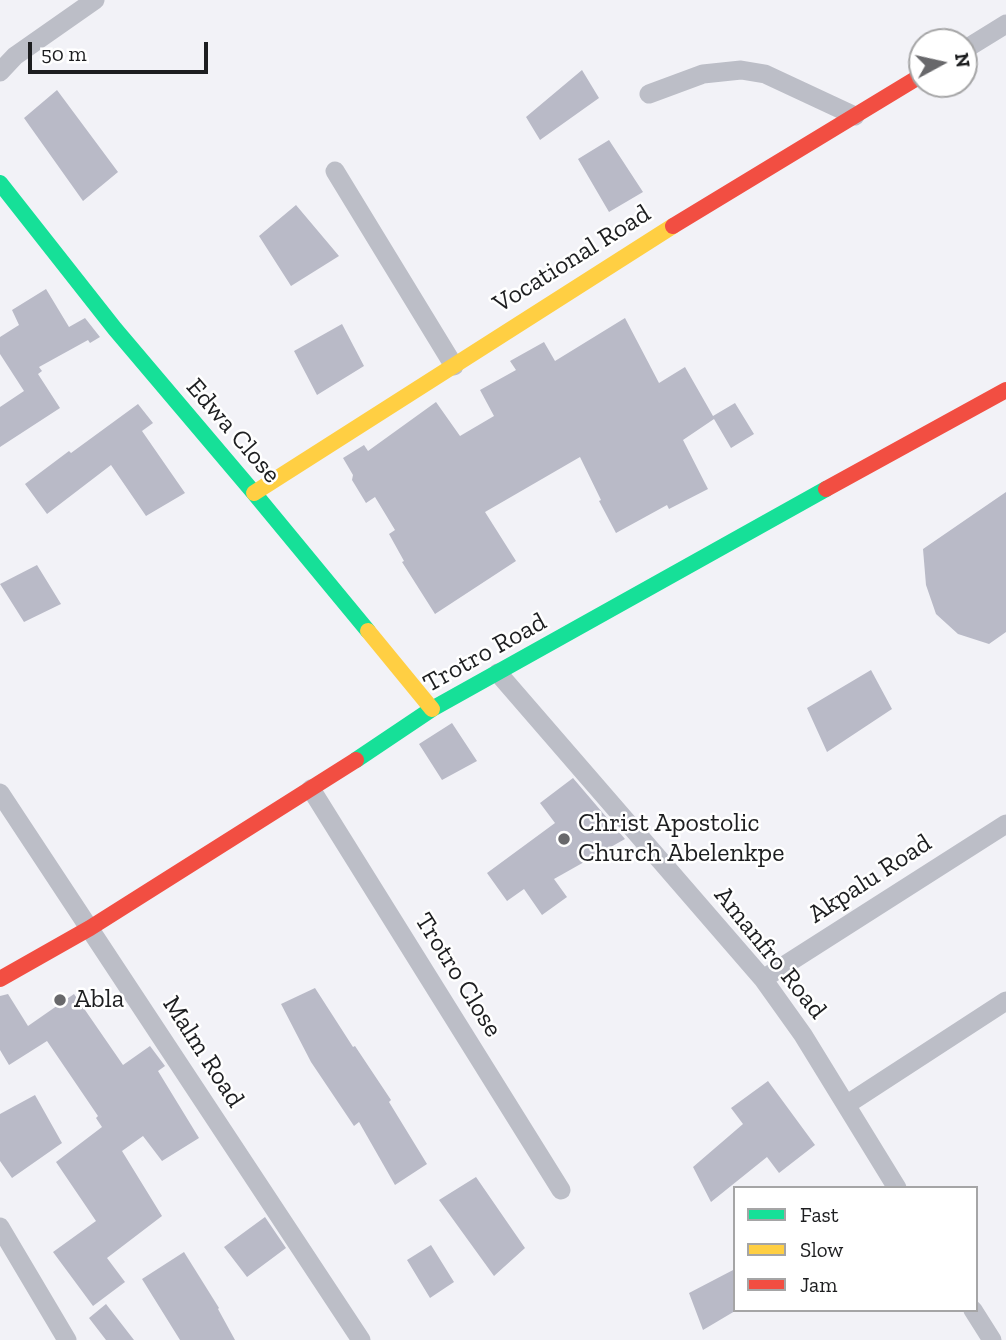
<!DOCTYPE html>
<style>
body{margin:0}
#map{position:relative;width:1006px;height:1340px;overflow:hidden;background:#f2f2f7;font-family:"Zilla Slab",serif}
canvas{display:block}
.legend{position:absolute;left:733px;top:1186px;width:245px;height:126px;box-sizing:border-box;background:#fff;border:2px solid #a5a5a6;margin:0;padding:9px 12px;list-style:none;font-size:21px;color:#1d1e20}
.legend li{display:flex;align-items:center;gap:14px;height:35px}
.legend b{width:35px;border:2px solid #a5a5a6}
.north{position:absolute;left:908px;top:28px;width:70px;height:70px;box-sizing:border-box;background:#fff;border:2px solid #a5a5a6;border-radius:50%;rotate:82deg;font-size:19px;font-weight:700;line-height:28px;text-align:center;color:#1d1e20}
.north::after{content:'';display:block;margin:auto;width:24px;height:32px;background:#68686b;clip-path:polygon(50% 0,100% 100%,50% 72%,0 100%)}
.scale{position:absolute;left:28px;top:42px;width:180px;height:32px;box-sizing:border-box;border:4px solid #1d1e20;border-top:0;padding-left:9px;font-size:21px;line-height:24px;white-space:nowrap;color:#1d1e20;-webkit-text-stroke:5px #fff;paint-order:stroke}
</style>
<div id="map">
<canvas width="1006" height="1340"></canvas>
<ul class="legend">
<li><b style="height:9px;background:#16e098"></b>Fast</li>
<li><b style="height:9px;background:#ffcf43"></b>Slow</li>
<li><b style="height:9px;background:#f24e42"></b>Jam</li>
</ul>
<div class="north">N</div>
<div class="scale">50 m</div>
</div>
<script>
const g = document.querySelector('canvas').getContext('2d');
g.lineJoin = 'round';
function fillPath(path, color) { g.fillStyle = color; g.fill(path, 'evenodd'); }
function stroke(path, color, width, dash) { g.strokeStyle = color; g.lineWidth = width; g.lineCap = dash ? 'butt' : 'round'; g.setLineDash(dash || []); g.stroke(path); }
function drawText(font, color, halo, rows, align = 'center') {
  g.font = font + ' "Zilla Slab",serif'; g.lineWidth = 5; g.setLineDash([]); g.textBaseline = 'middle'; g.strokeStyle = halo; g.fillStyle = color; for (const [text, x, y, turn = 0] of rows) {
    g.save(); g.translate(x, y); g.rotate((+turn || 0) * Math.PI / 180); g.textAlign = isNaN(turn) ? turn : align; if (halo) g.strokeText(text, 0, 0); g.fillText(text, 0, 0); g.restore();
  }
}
const building = new Path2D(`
 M 582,70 L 599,98 L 540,140 L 526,117 Z
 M 57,90 L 118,172 L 83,201 L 24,118 Z
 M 609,140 L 643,192 L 609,212 L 578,159 Z
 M 296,205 L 339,256 L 291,286 L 259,236 Z
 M 46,289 L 69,327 L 85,318 L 100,337 L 90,343 L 88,340 L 39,367 L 42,371 L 38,374 L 60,408 L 0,447 L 0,407 L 24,391 L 0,354 L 0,337 L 19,325 L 12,310 Z
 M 625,318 L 659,383 L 685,367 L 713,416 L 735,403 L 754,434 L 731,448 L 714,419 L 683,440 L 708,489 L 669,509 L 667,505 L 616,533 L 599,501 L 601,500 L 580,457 L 485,512 L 516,561 L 435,614 L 402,562 L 404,561 L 389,534 L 395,530 L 375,497 L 366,503 L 352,480 L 353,475 L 343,458 L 364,445 L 368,451 L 436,402 L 460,436 L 494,416 L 480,390 L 516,370 L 510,361 L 544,342 L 555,361 Z
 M 342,324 L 364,366 L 317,395 L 294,351 Z
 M 138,404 L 153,423 L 142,431 L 185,493 L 146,516 L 111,465 L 47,514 L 25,484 L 69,451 L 71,453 Z
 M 1006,492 L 1006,632 L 989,644 L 958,634 L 936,614 L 926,585 L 923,549 Z
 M 37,565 L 61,604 L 24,622 L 0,584 Z
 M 871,670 L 892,709 L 827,752 L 807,708 Z
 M 452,723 L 477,761 L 442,780 L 419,744 Z
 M 573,778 L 625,839 L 554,879 L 567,897 L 542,915 L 524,889 L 507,901 L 487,873 L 555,823 L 540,803 Z
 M 315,988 L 353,1047 L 355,1046 L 391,1100 L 389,1102 L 427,1164 L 395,1185 L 359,1122 L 354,1126 L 311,1062 L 281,1004 Z
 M 8,994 L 28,1026 L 74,994 L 123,1065 L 150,1046 L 165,1066 L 158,1071 L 199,1138 L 162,1161 L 143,1136 L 122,1151 L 162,1216 L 107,1258 L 125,1282 L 93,1306 L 53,1252 L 96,1221 L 56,1162 L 102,1127 L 96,1118 L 98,1116 L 47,1041 L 9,1065 L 0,1050 L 0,996 Z
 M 768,1081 L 815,1145 L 779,1173 L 767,1157 L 711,1202 L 693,1167 L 743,1124 L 731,1108 Z
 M 35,1095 L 62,1143 L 12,1178 L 0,1161 L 0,1114 Z
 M 476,1177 L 525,1248 L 494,1276 L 439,1200 Z
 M 265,1217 L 286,1248 L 247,1277 L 224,1247 Z
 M 431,1245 L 454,1282 L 430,1298 L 407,1260 Z
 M 184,1252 L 219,1308 L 218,1309 L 235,1340 L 180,1340 L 142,1279 Z
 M 735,1269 L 735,1311 L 703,1330 L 689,1293 Z
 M 106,1304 L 134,1340 L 106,1340 L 89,1318 Z`);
const street = new Path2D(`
 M 964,50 L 1006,24
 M 0,72 L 15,56 L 95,0
 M 649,94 L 703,74 L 741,70 L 765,74 L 855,116
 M 335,171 L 454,366
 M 498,673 L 763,979 L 803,1035 L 897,1188
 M 311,789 L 561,1190
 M 0,793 L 361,1340
 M 763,979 L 1006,824
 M 846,1105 L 1006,1001
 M 0,1227 L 67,1340
 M 973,1310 L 992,1340`);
const fast = new Path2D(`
 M 0,183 L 115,329 L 254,493 L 368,631
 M 356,760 L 432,709 L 826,489`);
const slow = new Path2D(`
 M 254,493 L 673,226
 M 368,631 L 432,709`);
const jam = new Path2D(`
 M 673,226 L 922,75
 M 826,489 L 1006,390
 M 0,979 L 90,928 L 356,760`);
const markers = [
 [564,839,7,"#68686b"],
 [60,1000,7,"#68686b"]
];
const streetNames = [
 ["Vocational Road",572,259,-32],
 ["Edwa Close",233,431,49],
 ["Trotro Road",485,653,-29],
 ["Akpalu Road",870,879,-33],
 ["Amanfro Road",770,953,51],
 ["Trotro Close",458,975,58],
 ["Malm Road",203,1052,57]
];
const poiNames = [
 ["Christ Apostolic",578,824],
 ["Church Abelenkpe",578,854],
 ["Abla",74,1000]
];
fillPath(building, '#b9bac7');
stroke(street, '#bcbec7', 19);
stroke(fast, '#16e098', 16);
stroke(slow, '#ffcf43', 16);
stroke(jam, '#f24e42', 16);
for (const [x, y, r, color] of markers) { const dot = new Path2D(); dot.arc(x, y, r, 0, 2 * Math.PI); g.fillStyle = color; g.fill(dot); stroke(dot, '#fff', 2.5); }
drawText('26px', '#1d1e20', '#fff', streetNames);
drawText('26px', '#1d1e20', '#fff', poiNames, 'left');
</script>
